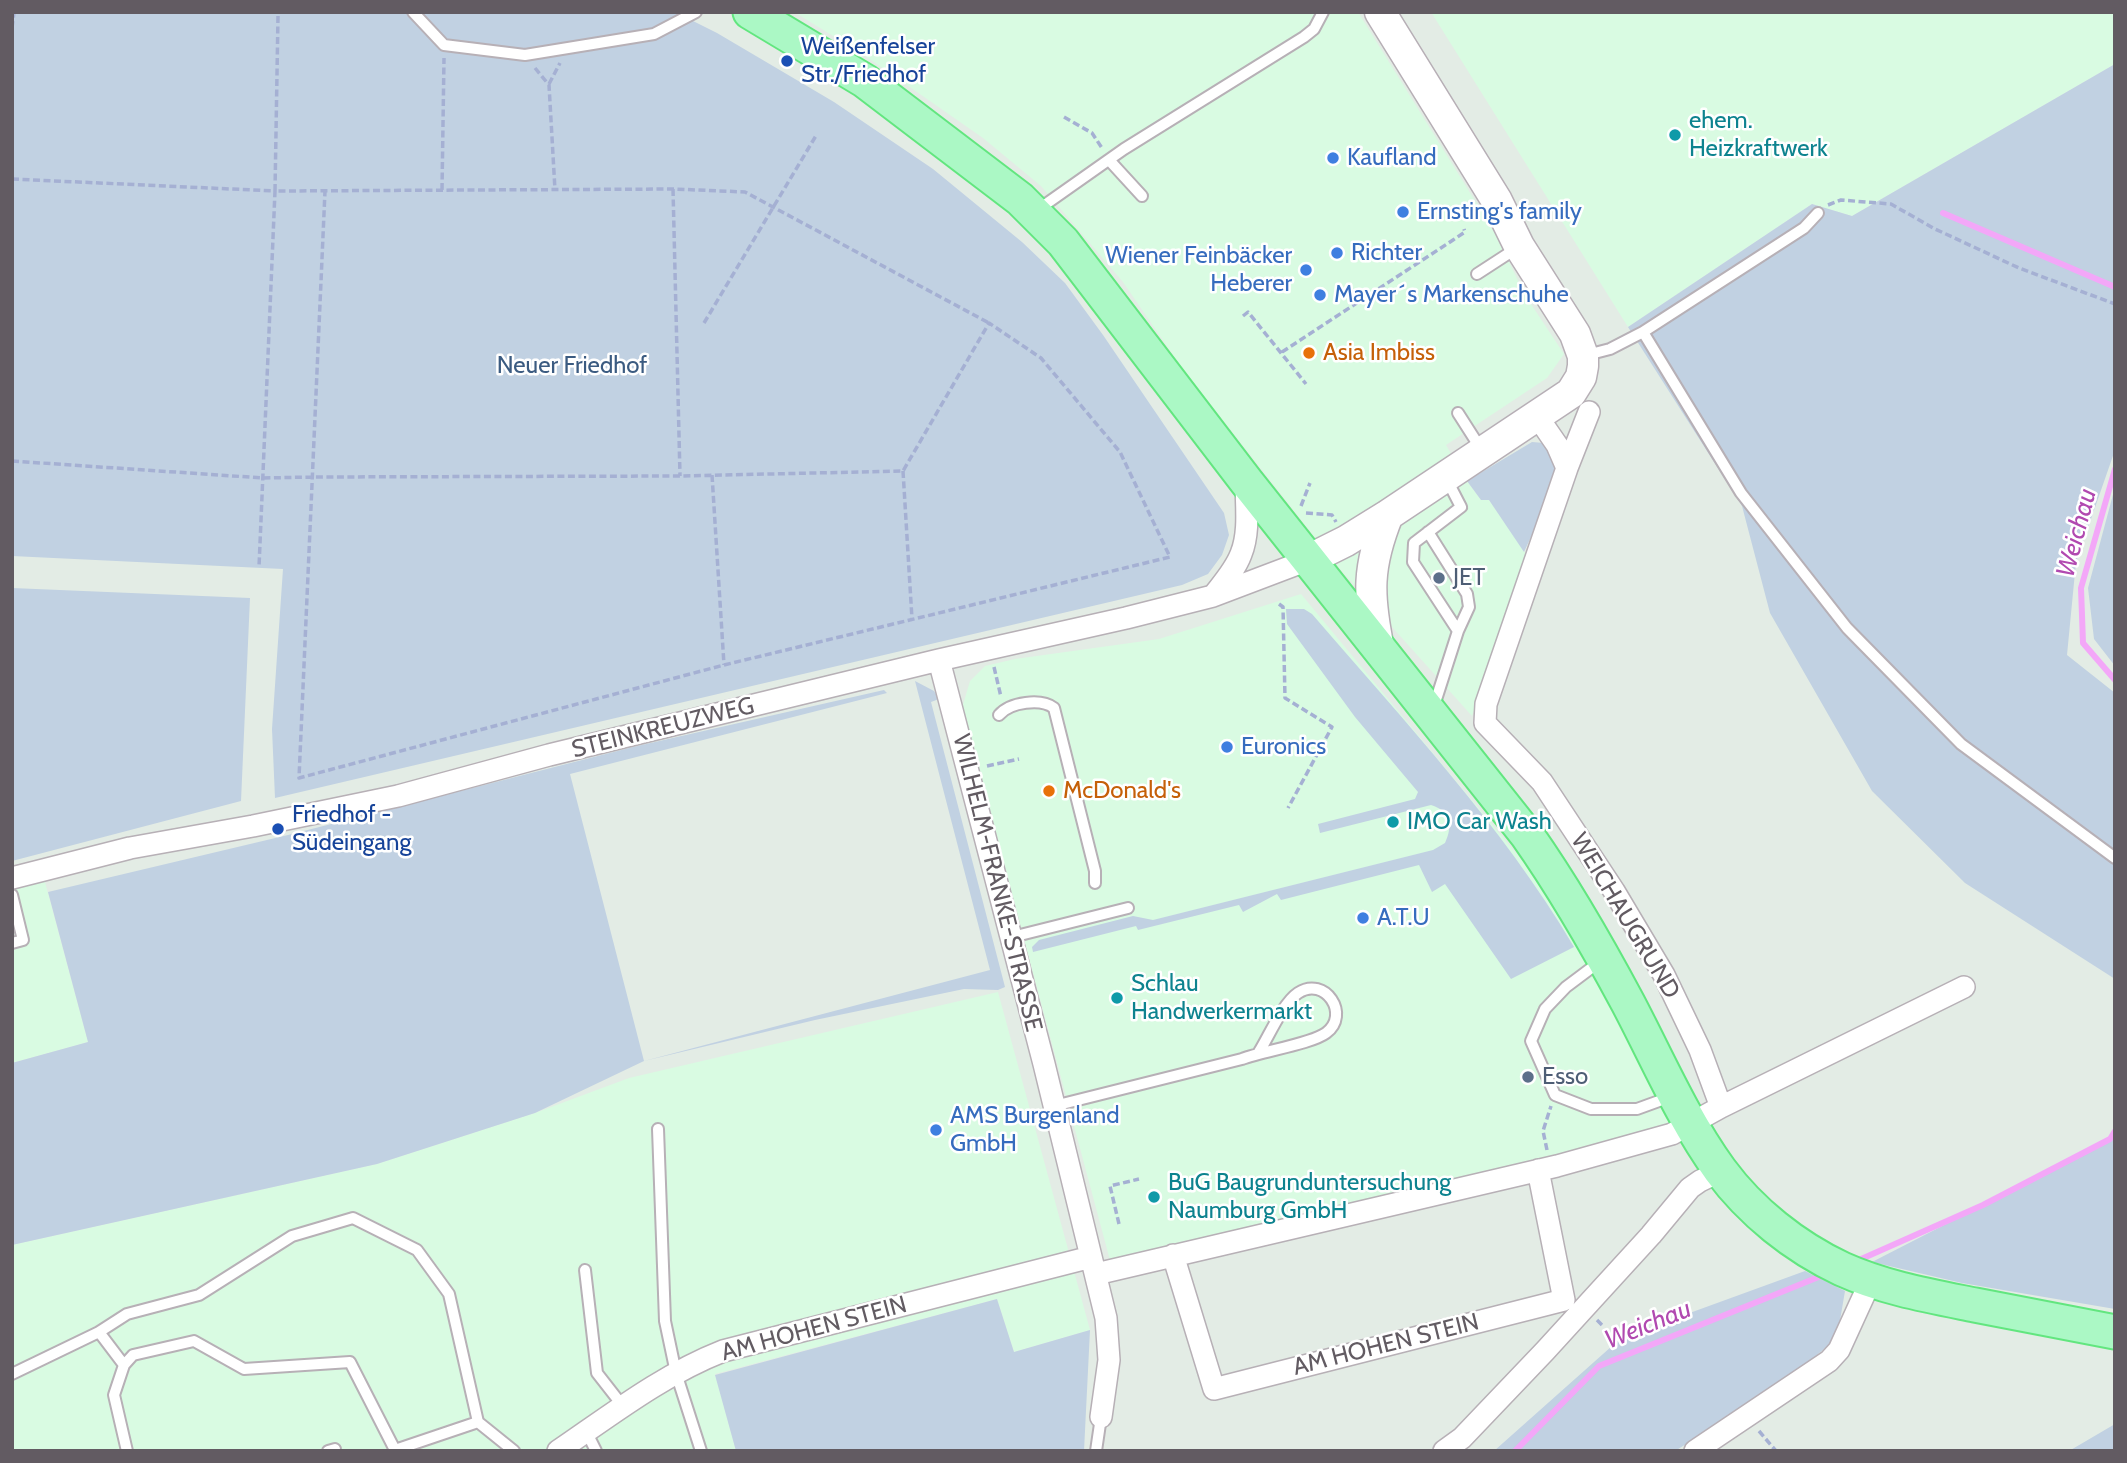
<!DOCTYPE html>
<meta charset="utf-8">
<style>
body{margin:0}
#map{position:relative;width:2127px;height:1463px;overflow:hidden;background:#e3ece5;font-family:Cabin,sans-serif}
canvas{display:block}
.frame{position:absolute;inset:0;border:14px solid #625b62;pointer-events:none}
</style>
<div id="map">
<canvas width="2127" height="1463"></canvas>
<div class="frame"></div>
</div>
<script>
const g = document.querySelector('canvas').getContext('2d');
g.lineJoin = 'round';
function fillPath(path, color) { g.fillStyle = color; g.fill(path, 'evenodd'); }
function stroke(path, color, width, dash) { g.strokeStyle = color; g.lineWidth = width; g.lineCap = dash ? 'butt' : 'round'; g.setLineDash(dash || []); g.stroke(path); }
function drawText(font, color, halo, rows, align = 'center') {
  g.font = font + ' Cabin,sans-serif'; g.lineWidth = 5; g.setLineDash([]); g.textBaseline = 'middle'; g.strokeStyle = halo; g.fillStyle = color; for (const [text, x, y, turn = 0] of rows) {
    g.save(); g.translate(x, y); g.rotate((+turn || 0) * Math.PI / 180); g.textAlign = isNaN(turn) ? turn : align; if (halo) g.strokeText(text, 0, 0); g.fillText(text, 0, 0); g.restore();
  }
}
const commercial = new Path2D(`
 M 794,12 L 1358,12 L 1495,233 L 1525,295 L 1564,354 L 1547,378 L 1446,445 L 1467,481 L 1481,500 L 1489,500 L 1529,558 L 1472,716 L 1339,568 L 1182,368 L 1123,282 L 1041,186 L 983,138 L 861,53 Z
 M 1431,12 L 2115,12 L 2115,64 L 1852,216 L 1812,204 L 1628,327 Z
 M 1301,594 L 1529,869 L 1598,982 L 1678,1125 L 1111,1264 L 962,708 L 970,681 L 985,666 L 1015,659 L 1159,639 Z
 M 42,871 L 88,1042 L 12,1063 L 12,878 Z
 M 998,992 L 1090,1330 L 1014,1352 L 997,1299 L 715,1374 L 736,1451 L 12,1451 L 12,1245 L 377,1164 L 535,1113 L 629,1078 Z`);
const green = new Path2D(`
 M 12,12 L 675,12 L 717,33 L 834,102 L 933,169 L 1022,242 L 1065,283 L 1103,335 L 1224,513 L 1229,535 L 1222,555 L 1208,574 L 1182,585 L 275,798 L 272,729 L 283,569 L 12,556 Z
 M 2115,64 L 2115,450 L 2076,562 L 2067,655 L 2115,693 L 2115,979 L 1965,883 L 1872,791 L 1770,613 L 1742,506 L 1628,327 L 1812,204 L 1852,216 Z
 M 1532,442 L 1544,443 L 1559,469 L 1554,487 L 1524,552 L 1489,500 L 1481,500 L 1467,481 Z
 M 2115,487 L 2115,666 L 2094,639 L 2088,588 Z
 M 12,588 L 250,598 L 241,801 L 12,861 Z
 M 1286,609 L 1304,609 L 1312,614 C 1404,721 1502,825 1574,947 L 1511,979 L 1445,884 L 1432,892 L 1419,865 L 1281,900 L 1277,894 L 1243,912 L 1239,905 L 1138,930 L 1136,926 L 1033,952 L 1032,947 L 1039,940 L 1133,916 L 1153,920 L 1433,850 L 1445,843 C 1453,826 1451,811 1431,805 L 1320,833 L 1318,824 L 1415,799 L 1418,792 L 1355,717 L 1287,624 Z
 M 915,681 L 934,691 L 939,699 L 931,702 L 1005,987 L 998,990 L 964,989 L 815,1020 L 644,1061 L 535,1113 L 377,1164 L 12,1245 L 12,1063 L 88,1042 L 48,892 L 288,835 L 633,747 L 884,690 L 887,693 L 570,774 L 644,1061 L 990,970 Z
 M 2115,1131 L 2115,1309 L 1962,1283 L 1872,1262 L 2110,1140 Z
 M 1805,1271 L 1845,1291 L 1837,1338 L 1785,1382 L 1675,1451 L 1494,1451 L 1621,1338 Z
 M 997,1299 L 1014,1352 L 1090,1330 L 1084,1451 L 736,1451 L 715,1375 Z
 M 2115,1424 L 2115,1451 L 2069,1451 Z`);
const stream = new Path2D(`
 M 1943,213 L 2115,287
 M 2115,469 L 2081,588 L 2083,643 L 2115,680
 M 1859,1260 L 1983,1205 L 2110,1139 L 2115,1131
 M 1515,1451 L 1599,1366 L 1821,1276`);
const path = new Path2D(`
 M 278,16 L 275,191 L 673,189 L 745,192 L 989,323
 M 12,28 L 14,12
 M 535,68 L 549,85 L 555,190
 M 549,84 L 560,63
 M 1064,117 L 1092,133 L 1102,148
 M 12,179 L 275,191 L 259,567
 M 673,189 L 680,476
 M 442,190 L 444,58
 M 1828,205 L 1841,200 L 1891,204 L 1935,229 L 2019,268 L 2115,304
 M 1243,316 L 1248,312 L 1306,384
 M 704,323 L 817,134
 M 1282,352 L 1453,240 L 1465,232 L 1464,229
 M 12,461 L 263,478 L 313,477 L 680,476 L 903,471 L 989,323 L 1041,358 L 1120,452 L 1170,557 L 724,665 L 299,778 L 325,191
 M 903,471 L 912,619
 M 712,475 L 724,665
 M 1301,506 L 1310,483
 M 1306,513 L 1332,515 L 1336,522
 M 1279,604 L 1283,607 L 1285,698 L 1332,727 L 1288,808
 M 994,667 L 1001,697
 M 987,766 L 1019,759
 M 1547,1150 L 1543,1131 L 1551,1106
 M 1119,1224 L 1110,1186 L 1139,1179
 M 1597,1320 L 1604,1327
 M 1759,1431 L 1776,1451`);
const lane = new Path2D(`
 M 413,12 L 444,45 L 525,55 L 654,34 L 696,12
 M 1109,160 L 1142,196
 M 1036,211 L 1124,149 L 1304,37 L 1314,29 L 1323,12
 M 1477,274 L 1517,248
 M 1643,332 L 1741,493 L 1847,628 L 1961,744 L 2115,858
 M 1583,356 L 1610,349 L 1643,332 L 1804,228 L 1818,213
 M 1458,413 L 1481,449
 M 1446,478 L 1461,507 L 1414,543 L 1413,562 L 1458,631
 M 1428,532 L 1467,594 L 1469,607 L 1458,631 L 1433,709
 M 999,715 C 1010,702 1041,698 1054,708 L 1095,871 L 1095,883
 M 12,895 L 23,940 L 12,943
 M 1012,937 L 1128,908
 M 1602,960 L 1566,987 L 1545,1009 L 1531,1041 L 1555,1095 L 1591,1109 L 1637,1109 L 1670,1097
 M 1054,1106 L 1242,1059 C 1263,1051 1311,1044 1326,1033 C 1351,1015 1325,975 1298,993 C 1283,1003 1269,1036 1259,1052
 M 658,1129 L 665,1321 L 676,1373 L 701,1451
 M 585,1270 L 597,1373 L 622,1405
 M 124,1365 L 99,1332 L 127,1314 L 199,1295 L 292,1236 L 353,1218 L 417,1250 L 449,1294 L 478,1422 L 514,1451
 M 12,1374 L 99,1332
 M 586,1431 L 596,1451
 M 127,1451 L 114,1395 L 124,1365 L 133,1355 L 194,1341 L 244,1369 L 350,1362 L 395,1450 L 478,1422
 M 328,1451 L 335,1449
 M 1096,1451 L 1101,1417`);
const street = new Path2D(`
 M 1537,416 L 1557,445 L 1567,468
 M 1213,596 C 1223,583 1235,570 1241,554 C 1250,532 1246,504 1246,481
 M 939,660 L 1044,1064 L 1106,1318 L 1109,1360 L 1101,1417
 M 12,878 L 130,848 L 253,826 L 398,796 L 549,755 L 939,660 L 1126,618 L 1213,596 L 1308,560
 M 1721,1107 L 1964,987
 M 1173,1255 L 1214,1389 L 1564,1300 L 1538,1170
 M 1096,1274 L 1557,1166 L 1672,1134 L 1721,1107 L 1700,1050 L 1664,975 L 1614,891 L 1542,782 L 1485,723 L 1486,704 L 1567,468 L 1589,412
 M 558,1451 C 611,1415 662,1375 723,1351 L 1091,1257
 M 1444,1451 L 1462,1438 L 1545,1351 L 1651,1235 L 1690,1188 L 1700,1181 L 1721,1171
 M 1695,1451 L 1829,1361 L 1839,1350 L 1871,1280`);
const secondary = new Path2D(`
 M 1308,560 L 1346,541 L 1388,515 L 1571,393 L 1581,377 L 1583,366 L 1583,356 L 1575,334 L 1519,246 L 1497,201 L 1380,12
 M 1379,649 C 1368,595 1367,567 1388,515`);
const primary = new Path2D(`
 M 750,12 L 865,81 L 1020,199 L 1063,242 L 1246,481 L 1527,835 C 1565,889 1597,945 1628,1003 C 1657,1058 1683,1119 1720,1170 C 1751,1212 1795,1247 1842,1269 C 1884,1288 1930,1296 1975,1305 C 2021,1314 2068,1323 2115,1332`);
const markers = [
 [787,61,7,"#1a4fb4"],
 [1675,135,7,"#0f9aa8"],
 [1333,158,7,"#3f7fe0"],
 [1403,212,7,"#3f7fe0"],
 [1337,253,7,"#3f7fe0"],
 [1306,270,7,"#3f7fe0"],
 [1320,295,7,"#3f7fe0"],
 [1309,353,7,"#e8710a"],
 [1439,578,7,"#5c6f8a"],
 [1227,747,7,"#3f7fe0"],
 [1049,791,7,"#e8710a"],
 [1393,822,7,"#0f9aa8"],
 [278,829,7,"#1a4fb4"],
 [1363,918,7,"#3f7fe0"],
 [1117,998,7,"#0f9aa8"],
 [1528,1077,7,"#5c6f8a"],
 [936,1130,7,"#3f7fe0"],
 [1154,1197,7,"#0f9aa8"]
];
const transitNames = [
 ["Weißenfelser",801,47],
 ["Str./Friedhof",801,75],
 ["Friedhof -",292,815],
 ["Südeingang",292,843]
];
const cultureNames = [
 ["ehem.",1689,121],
 ["Heizkraftwerk",1689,149],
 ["IMO Car Wash",1407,822],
 ["Schlau",1131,984],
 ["Handwerkermarkt",1131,1012],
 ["BuG Baugrunduntersuchung",1168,1183],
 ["Naumburg GmbH",1168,1211]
];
const shopNames = [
 ["Kaufland",1347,158],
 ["Ernsting's family",1417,212],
 ["Richter",1351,253],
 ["Wiener Feinbäcker",1292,256,"right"],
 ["Heberer",1292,284,"right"],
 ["Mayer´s Markenschuhe",1334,295],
 ["Euronics",1241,747],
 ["A.T.U",1377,918],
 ["AMS Burgenland",950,1116],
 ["GmbH",950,1144]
];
const foodNames = [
 ["Asia Imbiss",1323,353],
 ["McDonald's",1063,791]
];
const parkNames = [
 ["Neuer Friedhof",572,366]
];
const serviceNames = [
 ["JET",1453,578],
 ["Esso",1542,1077]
];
const streetNames = [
 ["STEINKREUZWEG",663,728,-14],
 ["WILHELM-FRANKE-STRASSE",997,883,76],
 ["WEICHAUGRUND",1625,916,59],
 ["AM HOHEN STEIN",814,1329,-15],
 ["AM HOHEN STEIN",1386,1345,-14]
];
const waterNames = [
 ["Weichau",2077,533,-75],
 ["Weichau",1648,1325,-22]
];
fillPath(commercial, '#d9fbe2');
fillPath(green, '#c1d1e2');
stroke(stream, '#f3a7f8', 6);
stroke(lane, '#b7b0b6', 14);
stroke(street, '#b7b0b6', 24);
stroke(secondary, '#b7afb6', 33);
stroke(primary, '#62e67f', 37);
stroke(path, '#a5b0d3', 3.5, [7, 3.5]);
stroke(lane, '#fff', 10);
stroke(street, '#fff', 21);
stroke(secondary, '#fff', 30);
stroke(primary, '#abf8c5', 33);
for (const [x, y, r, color] of markers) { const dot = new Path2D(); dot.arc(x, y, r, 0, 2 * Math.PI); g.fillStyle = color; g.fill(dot); stroke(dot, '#fff', 2.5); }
drawText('24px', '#164399', '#fff', transitNames, 'left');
drawText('24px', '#0d838f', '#fff', cultureNames, 'left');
drawText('24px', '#366cbe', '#fff', shopNames, 'left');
drawText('24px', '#c56008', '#fff', foodNames, 'left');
drawText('24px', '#3b5b81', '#fff', parkNames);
drawText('24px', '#4e5e75', '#fff', serviceNames, 'left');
drawText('24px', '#625b62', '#fff', streetNames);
drawText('italic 26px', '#b149b0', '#fff', waterNames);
</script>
